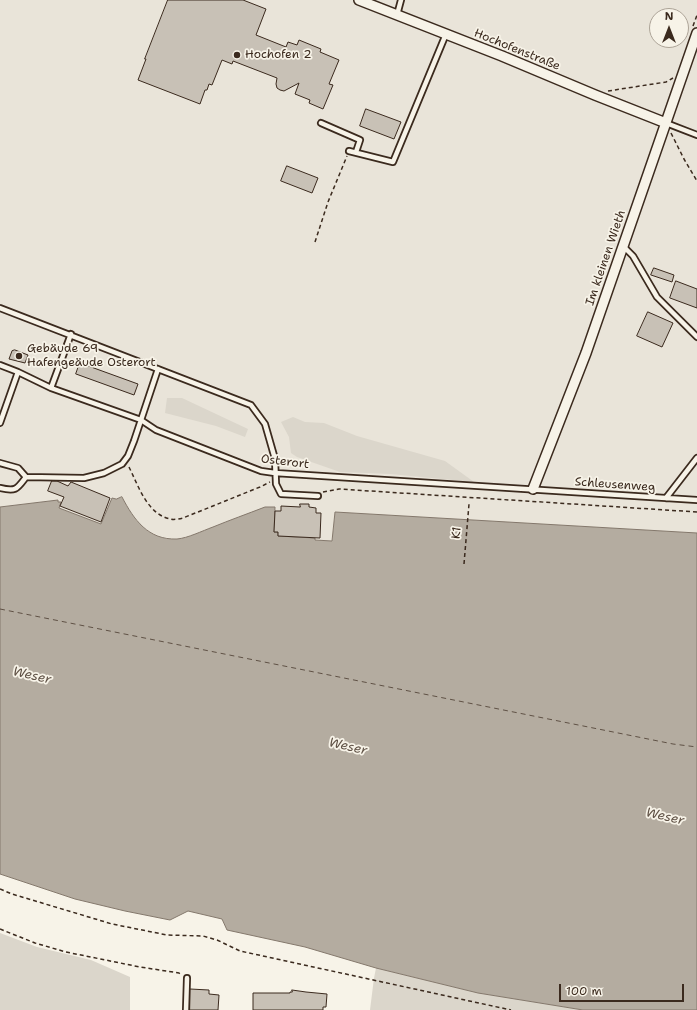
<!DOCTYPE html>
<meta charset="utf-8">
<style>
body{margin:0}
#map{position:relative;width:697px;height:1010px;overflow:hidden;background:#f7f3e8;font-family:"Shantell Sans",sans-serif}
canvas{display:block}
.north{position:absolute;left:649px;top:8px;width:40px;height:40px;box-sizing:border-box;background:#f7f3e8;border:1px solid #aca397;border-radius:50%;rotate:0deg;font-size:11px;font-weight:700;line-height:16px;text-align:center;color:#3b2a1e}
.north::after{content:'';display:block;margin:auto;width:14px;height:18px;background:#3b2a1e;clip-path:polygon(50% 0,100% 100%,50% 72%,0 100%)}
.scale{position:absolute;left:559px;top:984px;width:125px;height:18px;box-sizing:border-box;border:2px solid #3b2a1e;border-top:0;padding-left:5px;font-size:12px;line-height:14px;white-space:nowrap;color:#3b2a1e;-webkit-text-stroke:3px #f7f3e8;paint-order:stroke}
</style>
<div id="map">
<canvas width="697" height="1010"></canvas>
<div class="north">N</div>
<div class="scale">100 m</div>
</div>
<script>
const g = document.querySelector('canvas').getContext('2d');
g.lineJoin = 'round';
function fillPath(path, color) { g.fillStyle = color; g.fill(path, 'evenodd'); }
function stroke(path, color, width, dash) { g.strokeStyle = color; g.lineWidth = width; g.lineCap = dash ? 'butt' : 'round'; g.setLineDash(dash || []); g.stroke(path); }
function drawText(font, color, halo, rows, align = 'center') {
  g.font = font + ' "Shantell Sans",sans-serif'; g.lineWidth = 3.5; g.setLineDash([]); g.textBaseline = 'middle'; g.strokeStyle = halo; g.fillStyle = color; for (const [text, x, y, turn = 0] of rows) {
    g.save(); g.translate(x, y); g.rotate((+turn || 0) * Math.PI / 180); g.textAlign = isNaN(turn) ? turn : align; if (halo) g.strokeText(text, 0, 0); g.fillText(text, 0, 0); g.restore();
  }
}
const built = new Path2D(`
 M 0,0 L 697,0 L 697,533 L 335,512 L 332,541 L 315,540 L 315,538 L 278,536 L 191,535 L 178,539 L 163,537 L 152,533 L 142,527 L 130,512 L 122,497 L 116,499 L 112,498 L 101,524 L 59,508 L 60,502 L 58,503 L 58,500 L 0,507 ZM 657,16 L 681,16 L 681,40 L 657,40 Z`);
const green = new Path2D(`
 M 167,398 L 182,398 L 248,429 L 245,437 L 216,426 L 165,413 Z
 M 293,417 L 305,422 L 324,423 L 357,436 L 445,461 L 474,482 L 390,474 L 340,472 L 297,457 L 291,453 L 289,437 L 281,422 Z
 M 0,933 L 37,947 L 91,960 L 130,977 L 130,1010 L 0,1010 Z
 M 376,968 L 478,993 L 583,1010 L 370,1010 L 374,978 Z`);
const water = new Path2D(`
 M 122,497 C 134,520 148,540 177,539 C 188,538 202,531 213,527 C 230,520 247,514 265,507 L 275,507 L 274,532 L 278,532 L 278,536 L 315,538 L 315,540 L 332,541 L 335,512 L 697,533 L 697,1010 L 583,1010 L 478,993 L 376,968 L 305,947 L 227,930 L 222,919 L 188,911 L 170,920 L 125,911 L 75,899 L 0,874 L 0,507 L 58,500 L 58,502 L 61,502 L 59,508 L 101,524 L 112,498 L 116,499 Z`);
const ferry = new Path2D(`
 M 0,609 L 673,744 L 697,747`);
const building = new Path2D(`
 M 168,0 L 243,0 L 266,9 L 256,35 L 286,47 L 288,42 L 297,45 L 299,40 L 321,49 L 320,52 L 339,60 L 329,84 L 333,85 L 323,109 L 309,103 L 310,100 L 295,94 L 299,83 L 284,91 L 280,90 L 277,88 L 276,84 L 277,78 L 233,61 L 232,64 L 222,60 L 212,85 L 209,84 L 207,90 L 205,90 L 200,104 L 138,80 L 146,59 L 145,59 Z
 M 366,109 L 401,122 L 394,139 L 360,126 Z
 M 287,166 L 318,178 L 312,193 L 281,181 Z
 M 654,268 L 674,275 L 672,282 L 651,275 Z
 M 676,281 L 697,289 L 697,308 L 670,298 Z
 M 648,312 L 673,323 L 662,347 L 637,336 Z
 M 15,350 L 28,355 L 25,363 L 9,359 L 12,351 Z
 M 80,363 L 138,384 L 134,395 L 76,374 Z
 M 52,481 L 57,481 L 68,486 L 71,482 L 110,498 L 101,522 L 60,506 L 64,497 L 48,491 Z
 M 300,504 L 309,504 L 309,507 L 316,508 L 316,513 L 321,513 L 320,538 L 278,536 L 278,532 L 274,532 L 275,511 L 281,511 L 281,506 L 300,507 Z
 M 190,989 L 209,990 L 209,994 L 219,995 L 218,1010 L 190,1010 Z
 M 292,990 L 306,992 L 327,994 L 326,1007 L 323,1007 L 323,1010 L 253,1010 L 253,993 L 290,993 L 290,992 L 292,992 Z`);
const path = new Path2D(`
 M 693,26 L 697,15
 M 608,91 L 666,82 L 673,78
 M 671,133 L 684,159 L 697,181
 M 315,242 L 328,202 L 347,156
 M 129,467 C 138,485 147,514 170,519 C 174,520 179,519 183,518 L 260,487 L 270,482
 M 323,492 L 339,489 L 697,512
 M 464,564 L 469,504
 M 0,889 L 12,894 L 112,924 L 167,935 L 203,936 L 217,940 L 240,951 L 511,1010
 M 0,929 L 35,943 L 66,952 L 140,967 L 179,973 L 182,975`);
const lane = new Path2D(`
 M 397,15 L 401,0
 M 321,123 L 360,140 L 356,152
 M 666,123 L 697,135
 M 349,151 L 393,162 L 446,34
 M 623,246 L 633,256 L 657,297 L 697,337
 M 0,308 L 251,405 L 265,424 L 275,459 L 276,484 L 281,494 L 318,496
 M 0,365 L 18,372 L 51,388 L 141,420 L 156,430 L 261,471 L 275,473 L 697,500
 M 51,388 L 71,334
 M 0,423 L 18,372
 M 0,463 L 18,468 L 26,477 L 84,478 L 104,473 L 122,464 L 128,456 L 134,441 L 158,369
 M 0,488 C 16,492 17,489 26,477
 M 666,498 L 697,458
 M 186,1010 L 187,978`);
const street = new Path2D(`
 M 359,0 L 502,56 L 595,95 L 666,123
 M 533,489 L 586,353 L 697,33`);
const markers = [
 [237,55,4,"#3b2a1e"],
 [19,356,4,"#3b2a1e"]
];
const streetNames = [
 ["Hochofenstraße",517,50,22],
 ["Im kleinen Wieth",606,258,-71],
 ["Osterort",285,462,7],
 ["Schleusenweg",615,485,4],
 ["K1",457,533,-85]
];
const poiNames = [
 ["Hochofen 2",245,55],
 ["Gebäude 69",27,349],
 ["Hafengeäude Osterort",27,363]
];
const waterNames = [
 ["Weser",32,676,13],
 ["Weser",348,747,13],
 ["Weser",665,817,13]
];
fillPath(built, '#e9e4d9');
fillPath(green, '#dbd6cb');
fillPath(water, '#b4aca0');
stroke(water, '#84786c', 1);
stroke(ferry, '#5f5145', 1, [5, 4]);
fillPath(building, '#c8c1b6');
stroke(building, '#3b2a1e', 1);
stroke(lane, '#3b2a1e', 8);
stroke(street, '#3b2a1e', 12);
stroke(path, '#3b2a1e', 1.5, [4, 3]);
stroke(lane, '#f7f3e8', 4.5);
stroke(street, '#f7f3e8', 9);
for (const [x, y, r, color] of markers) { const dot = new Path2D(); dot.arc(x, y, r, 0, 2 * Math.PI); g.fillStyle = color; g.fill(dot); stroke(dot, '#f7f3e8', 1.5); }
drawText('12px', '#3b2a1e', '#f7f3e8', streetNames);
drawText('12px', '#3b2a1e', '#f7f3e8', poiNames, 'left');
drawText('italic 13px', '#5f5145', '#f7f3e8', waterNames);
</script>
